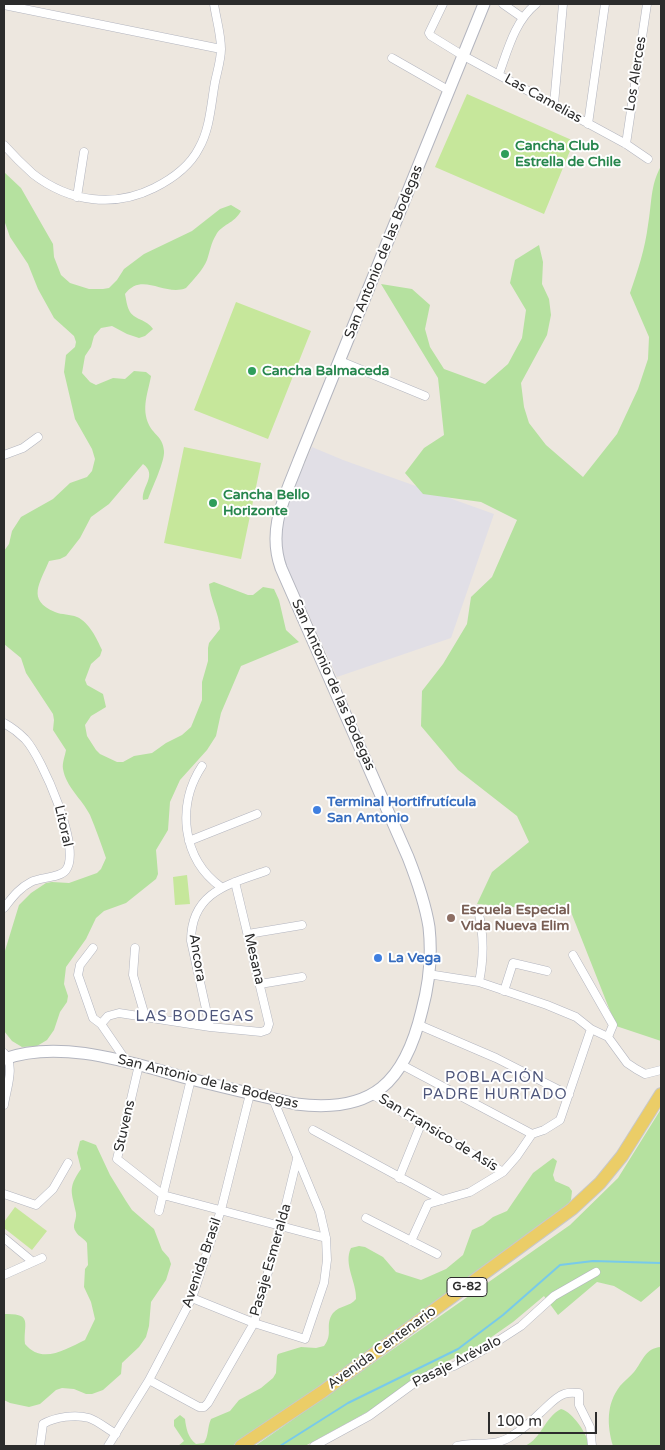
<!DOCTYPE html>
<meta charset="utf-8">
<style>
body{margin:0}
#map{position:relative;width:665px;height:1450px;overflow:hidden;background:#ede7df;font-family:"Varela Round",sans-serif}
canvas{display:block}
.frame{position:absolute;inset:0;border:5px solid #2c2c2c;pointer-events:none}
.scale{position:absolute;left:488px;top:1412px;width:109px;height:22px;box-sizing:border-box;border:2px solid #2c2c2c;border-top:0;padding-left:6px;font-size:15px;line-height:18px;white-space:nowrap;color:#2c2c2c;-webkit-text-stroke:4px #fff;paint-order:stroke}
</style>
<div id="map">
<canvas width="665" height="1450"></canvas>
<div class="frame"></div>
<div class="scale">100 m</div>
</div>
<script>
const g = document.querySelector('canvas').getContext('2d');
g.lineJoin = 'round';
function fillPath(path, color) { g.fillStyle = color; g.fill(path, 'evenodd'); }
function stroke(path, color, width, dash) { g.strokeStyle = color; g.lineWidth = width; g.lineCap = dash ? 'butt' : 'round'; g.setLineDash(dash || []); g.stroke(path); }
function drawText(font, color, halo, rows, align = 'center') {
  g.font = font + ' "Varela Round",sans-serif'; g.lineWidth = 4; g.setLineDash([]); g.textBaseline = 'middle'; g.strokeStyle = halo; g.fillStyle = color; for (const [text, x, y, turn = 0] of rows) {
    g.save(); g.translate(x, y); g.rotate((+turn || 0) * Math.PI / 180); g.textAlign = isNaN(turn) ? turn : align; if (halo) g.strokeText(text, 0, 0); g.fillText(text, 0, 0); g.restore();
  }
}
const industrial = new Path2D(`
 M 312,447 L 343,460 L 494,514 L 451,638 L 337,677 L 283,558 L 280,542 L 284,510 Z`);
const green = new Path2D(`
 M 661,166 L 661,1041 L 616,1026 L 571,912 L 477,904 L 492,872 L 529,842 L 517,816 L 458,770 L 421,726 L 422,691 L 443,664 L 467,624 L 471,597 L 492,577 L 517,520 L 481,502 L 423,494 L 405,473 L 424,448 L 444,435 L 438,378 L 381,284 L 412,289 L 430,305 L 425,329 L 430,347 L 444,369 L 485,384 L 508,364 L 522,338 L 526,310 L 510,283 L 515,260 L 539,245 L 543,262 L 542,284 L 549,299 L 551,315 L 547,335 L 521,383 L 524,407 L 529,423 L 546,445 L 583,477 L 617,434 L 638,389 L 648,359 L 649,337 L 630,293 C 638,270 645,249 648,225 C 652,203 650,186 661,166 Z
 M 4,172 L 21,188 L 53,244 L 54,257 L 61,275 L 70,283 L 89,289 L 103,289 L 109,288 L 117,280 L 124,269 L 144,254 L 192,231 L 220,209 L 231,205 L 241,211 C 234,224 222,224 216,235 C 211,243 210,251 207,260 C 203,270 193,280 186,288 C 165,297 142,271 125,294 C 126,299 127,306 129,310 C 133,320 147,319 153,329 L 145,336 L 139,338 L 127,334 L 112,326 L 101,328 L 94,336 L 91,347 L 85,356 L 82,373 L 90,382 L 96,385 L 113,378 L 125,379 L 134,371 L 146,372 L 151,376 C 148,393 141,408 149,425 C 154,435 163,437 164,451 C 165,461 152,488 148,499 L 143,500 C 141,487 158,475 143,464 L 109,504 L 91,517 L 80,538 L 66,556 L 60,559 L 49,561 C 40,583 26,600 55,612 C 62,615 70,614 77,617 C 89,622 97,639 102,650 L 100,656 L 91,664 L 85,680 L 87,685 L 103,694 L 106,707 L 91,716 L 85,725 L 87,736 L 96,750 L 100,754 L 117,762 L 123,762 L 134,756 L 152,753 L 166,743 L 182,735 L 191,727 L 202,700 L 202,682 L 208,661 L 208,648 L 209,643 L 220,629 C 219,613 210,599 209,584 L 214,582 L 248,595 L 253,595 L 263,587 L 274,589 L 279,600 L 286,630 L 299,642 L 241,666 L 221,713 L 216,736 L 207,750 L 180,780 L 170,802 L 168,830 L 156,850 L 158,874 L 156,879 L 126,903 L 104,911 L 96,918 L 86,939 L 66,967 L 64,984 L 68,996 L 67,1002 L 60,1012 L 54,1030 L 47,1040 L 37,1046 L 22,1047 L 12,1041 L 4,1031 L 4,954 L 19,905 L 31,893 L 46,883 L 52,882 L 69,883 L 97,873 L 101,869 L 106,858 C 101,844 96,829 90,815 C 82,799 66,787 63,769 C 62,763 65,756 66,750 L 53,730 L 54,720 L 53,714 L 26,673 L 21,658 L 4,644 L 4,551 L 9,544 L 12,531 L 21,517 L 53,499 L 70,483 L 87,477 L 92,471 L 95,459 L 92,449 L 75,419 L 64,372 L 66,355 L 75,347 L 76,342 L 74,336 L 54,318 L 38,289 L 28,264 L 10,237 L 4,220 Z
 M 661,1109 L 661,1285 L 641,1302 L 614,1286 L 597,1282 L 558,1315 L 544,1296 L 513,1322 L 483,1343 L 421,1375 L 369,1411 L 305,1446 L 255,1446 L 570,1225 L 618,1178 Z
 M 83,1140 L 96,1145 L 110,1175 L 126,1201 L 132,1210 L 154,1229 L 162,1250 L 169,1258 L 171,1264 L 166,1280 L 151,1302 L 149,1326 L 146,1337 L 139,1347 L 122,1363 L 121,1374 L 103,1390 L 92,1394 L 86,1394 L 74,1389 L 62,1388 L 56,1390 L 40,1404 L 29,1407 L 10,1403 L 4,1400 L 4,1314 C 34,1313 23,1324 25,1344 C 42,1365 66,1349 85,1340 L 95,1319 L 91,1302 L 84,1287 L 85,1269 L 88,1265 L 87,1243 C 84,1238 79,1237 76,1232 C 71,1225 77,1221 76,1213 C 72,1192 67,1189 81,1169 L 77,1153 L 80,1141 Z
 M 553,1158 L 557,1161 L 553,1175 L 555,1181 L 569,1187 L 572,1191 L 571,1200 L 566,1207 L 331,1379 L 232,1446 L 178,1446 L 184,1441 L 174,1426 L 174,1420 L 180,1415 L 185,1419 C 186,1428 188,1438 196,1444 L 204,1443 C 209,1435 207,1428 211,1419 L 230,1411 L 239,1400 L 261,1388 L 273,1378 L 276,1373 L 277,1356 L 278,1354 L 301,1347 L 316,1348 L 324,1346 C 334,1333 324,1326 333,1313 C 340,1305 350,1307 356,1299 C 357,1283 343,1264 351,1248 L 359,1246 L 365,1247 L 383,1257 L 396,1272 L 421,1280 L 446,1269 L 463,1255 L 472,1230 L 483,1225 L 493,1217 L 507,1211 L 533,1173 Z
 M 661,1347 L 661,1446 L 613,1446 C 607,1426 606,1404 620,1386 C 624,1381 630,1377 634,1372 C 643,1361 645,1348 661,1347 Z
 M 561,1409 C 573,1412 588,1435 589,1446 L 525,1446 C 542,1438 544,1418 561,1409 Z`);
const pitch = new Path2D(`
 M 467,94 L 574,141 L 544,214 L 435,167 Z
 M 236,302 L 311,331 L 268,439 L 194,410 Z
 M 184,447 L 261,463 L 241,559 L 164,543 Z
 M 187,875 L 190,904 L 175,905 L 173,877 Z
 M 15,1207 L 47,1231 L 32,1250 L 4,1228 L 4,1222 Z`);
const stream = new Path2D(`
 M 280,1446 L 348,1403 L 458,1349 L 503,1315 L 560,1265 L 593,1261 L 660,1263 L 661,1262`);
const street = new Path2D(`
 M 443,4 L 429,33 L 431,36 L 462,55 L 626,144 L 648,159
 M 503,4 L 523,18
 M 4,5 L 221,49
 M 392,58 L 448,90
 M 499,74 C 508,49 515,21 536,4
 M 554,104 L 563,4
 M 588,124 L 605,4
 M 626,144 L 647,4
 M 4,145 C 13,155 23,165 33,174 C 69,202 114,208 154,188 C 172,179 190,166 199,148 C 210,129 211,104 215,82 C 217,72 221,60 221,49 C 221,34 216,18 214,4
 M 77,197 L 84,152
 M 340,361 L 425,396
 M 4,455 L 23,448 L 38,437
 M 4,723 C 11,727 19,733 25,739 C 42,757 82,849 66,870 C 60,878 41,877 31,882 C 19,888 12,898 4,908
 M 202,766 C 176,805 182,859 221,887
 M 189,841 L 257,814
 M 478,910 C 484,934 484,958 479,982
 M 248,934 L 302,925
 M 93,948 L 80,965 L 78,975 L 93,1018 L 101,1024 L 127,1062
 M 135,948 L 133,975 L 145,1016
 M 573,955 L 613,1025 L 608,1037
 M 428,974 L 479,982 L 547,1005 L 576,1017 L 591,1029 L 608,1037 L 627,1063 L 636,1069 L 645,1074 L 661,1070
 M 260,984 L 302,977
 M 504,991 L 513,963 L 547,971
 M 101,1024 L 108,1016 L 119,1013 L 210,1027 L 261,1032 L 267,1030 L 269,1024 L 235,882
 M 419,1025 L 496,1058 L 569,1095
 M 210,1027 L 191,941 C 191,892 229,884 266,871
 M 4,1053 C 16,1065 6,1090 4,1105
 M 139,1065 L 117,1159 L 163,1195 L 326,1238
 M 402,1065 L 532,1134
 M 373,1095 L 503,1172
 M 313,1130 L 442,1200
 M 399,1178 L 421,1124
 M 4,1194 L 36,1205 L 53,1189 L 68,1163
 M 159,1211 L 191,1079
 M 366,1218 L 437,1254
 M 4,1238 L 33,1262
 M 411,1241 L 428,1204 L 470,1192 L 503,1172 L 517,1156 L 532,1134 L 544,1130 L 560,1120 L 591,1029
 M 4,1275 L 42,1258
 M 192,1298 L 254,1323 L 305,1339 L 324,1283 L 327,1260 L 326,1238 L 320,1212 L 273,1099
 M 149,1380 L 199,1407 L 204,1407 L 208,1403 L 254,1323 L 281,1225 L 297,1159
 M 40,1446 L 43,1424 C 55,1417 75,1414 89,1418 C 98,1421 107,1429 116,1434
 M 108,1446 L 149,1380 L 192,1298 L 221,1210 L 250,1094
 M 314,1446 L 369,1416 L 417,1381 L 435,1372 L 454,1366 L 487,1348 L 521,1326 L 554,1296 L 596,1272
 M 457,1446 C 477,1441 496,1448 513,1435 C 523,1429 532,1421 540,1413 C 547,1407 555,1397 564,1394 C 569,1392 575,1393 579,1393 L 579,1405 L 590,1427 L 592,1446`);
const secondary = new Path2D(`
 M 4,1059 C 62,1038 134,1064 191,1079 C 226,1088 261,1096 296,1104 C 373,1114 405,1082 422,1010 C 429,984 432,954 429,927 C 425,902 417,880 408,857 L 281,568 C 267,528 285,497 299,460 L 484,4`);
const primary = new Path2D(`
 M 241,1446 L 322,1392 L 572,1209 L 600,1183 L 622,1156 L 661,1094`);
const markers = [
 [505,154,5,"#2e9e5b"],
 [252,371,5,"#2e9e5b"],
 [213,503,5,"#2e9e5b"],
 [317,810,5,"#3f7fe0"],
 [451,918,5,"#8d6e63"],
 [378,958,5,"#3f7fe0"]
];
const shields = [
 [467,1287,40]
];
const shieldNames = [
 ["G-82",467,1287]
];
const streetNames = [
 ["Los Alerces",636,74,-81],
 ["Las Camelias",543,99,29],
 ["San Antonio de las Bodegas",384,252,-68],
 ["San Antonio de las Bodegas",333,685,66],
 ["Litoral",63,826,77],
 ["Ancora",197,958,81],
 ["Mesana",254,959,77],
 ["San Antonio de las Bodegas",208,1082,14],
 ["Stuvens",125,1126,-77],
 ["San Fransico de Asís",438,1133,31],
 ["Pasaje Esmeralda",271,1260,-74],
 ["Avenida Brasil",202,1263,-71],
 ["Avenida Centenario",382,1348,-36],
 ["Pasaje Arévalo",457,1362,-27]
];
const leisureNames = [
 ["Cancha Club",515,146],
 ["Estrella de Chile",515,162],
 ["Cancha Balmaceda",262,371],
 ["Cancha Bello",223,495],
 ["Horizonte",223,511]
];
const shopNames = [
 ["Terminal Hortifrutícula",327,802],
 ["San Antonio",327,818],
 ["La Vega",388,958]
];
const educationNames = [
 ["Escuela Especial",461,910],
 ["Vida Nueva Elim",461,926]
];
const neighbourhoodNames = [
 ["LAS BODEGAS",195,1017],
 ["POBLACIÓN",495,1078],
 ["PADRE HURTADO",495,1095]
];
fillPath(industrial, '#e1dfe6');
fillPath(green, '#b5e19f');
fillPath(pitch, '#c6e79b');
stroke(stream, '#78caea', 2);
stroke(street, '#b3b5bf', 9);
stroke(secondary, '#b3b5bf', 13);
stroke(primary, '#c8c8c8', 14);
stroke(street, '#fff', 8);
stroke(secondary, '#fff', 11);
stroke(primary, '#ebcd67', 12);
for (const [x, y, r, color] of markers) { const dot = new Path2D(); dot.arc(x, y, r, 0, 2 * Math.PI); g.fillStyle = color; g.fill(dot); stroke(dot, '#fff', 2); }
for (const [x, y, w] of shields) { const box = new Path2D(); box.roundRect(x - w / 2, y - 9.5, w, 19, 4); g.fillStyle = '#fff'; g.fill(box); stroke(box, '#2c2c2c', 1); }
drawText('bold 12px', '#2c2c2c', null, shieldNames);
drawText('14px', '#2c2c2c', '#fff', streetNames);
drawText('bold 14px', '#27864d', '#fff', leisureNames, 'left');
drawText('bold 14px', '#366cbe', '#fff', shopNames, 'left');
drawText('bold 14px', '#785e54', '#fff', educationNames, 'left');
g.letterSpacing = '1px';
drawText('15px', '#4e567b', '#fff', neighbourhoodNames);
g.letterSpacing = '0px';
</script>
